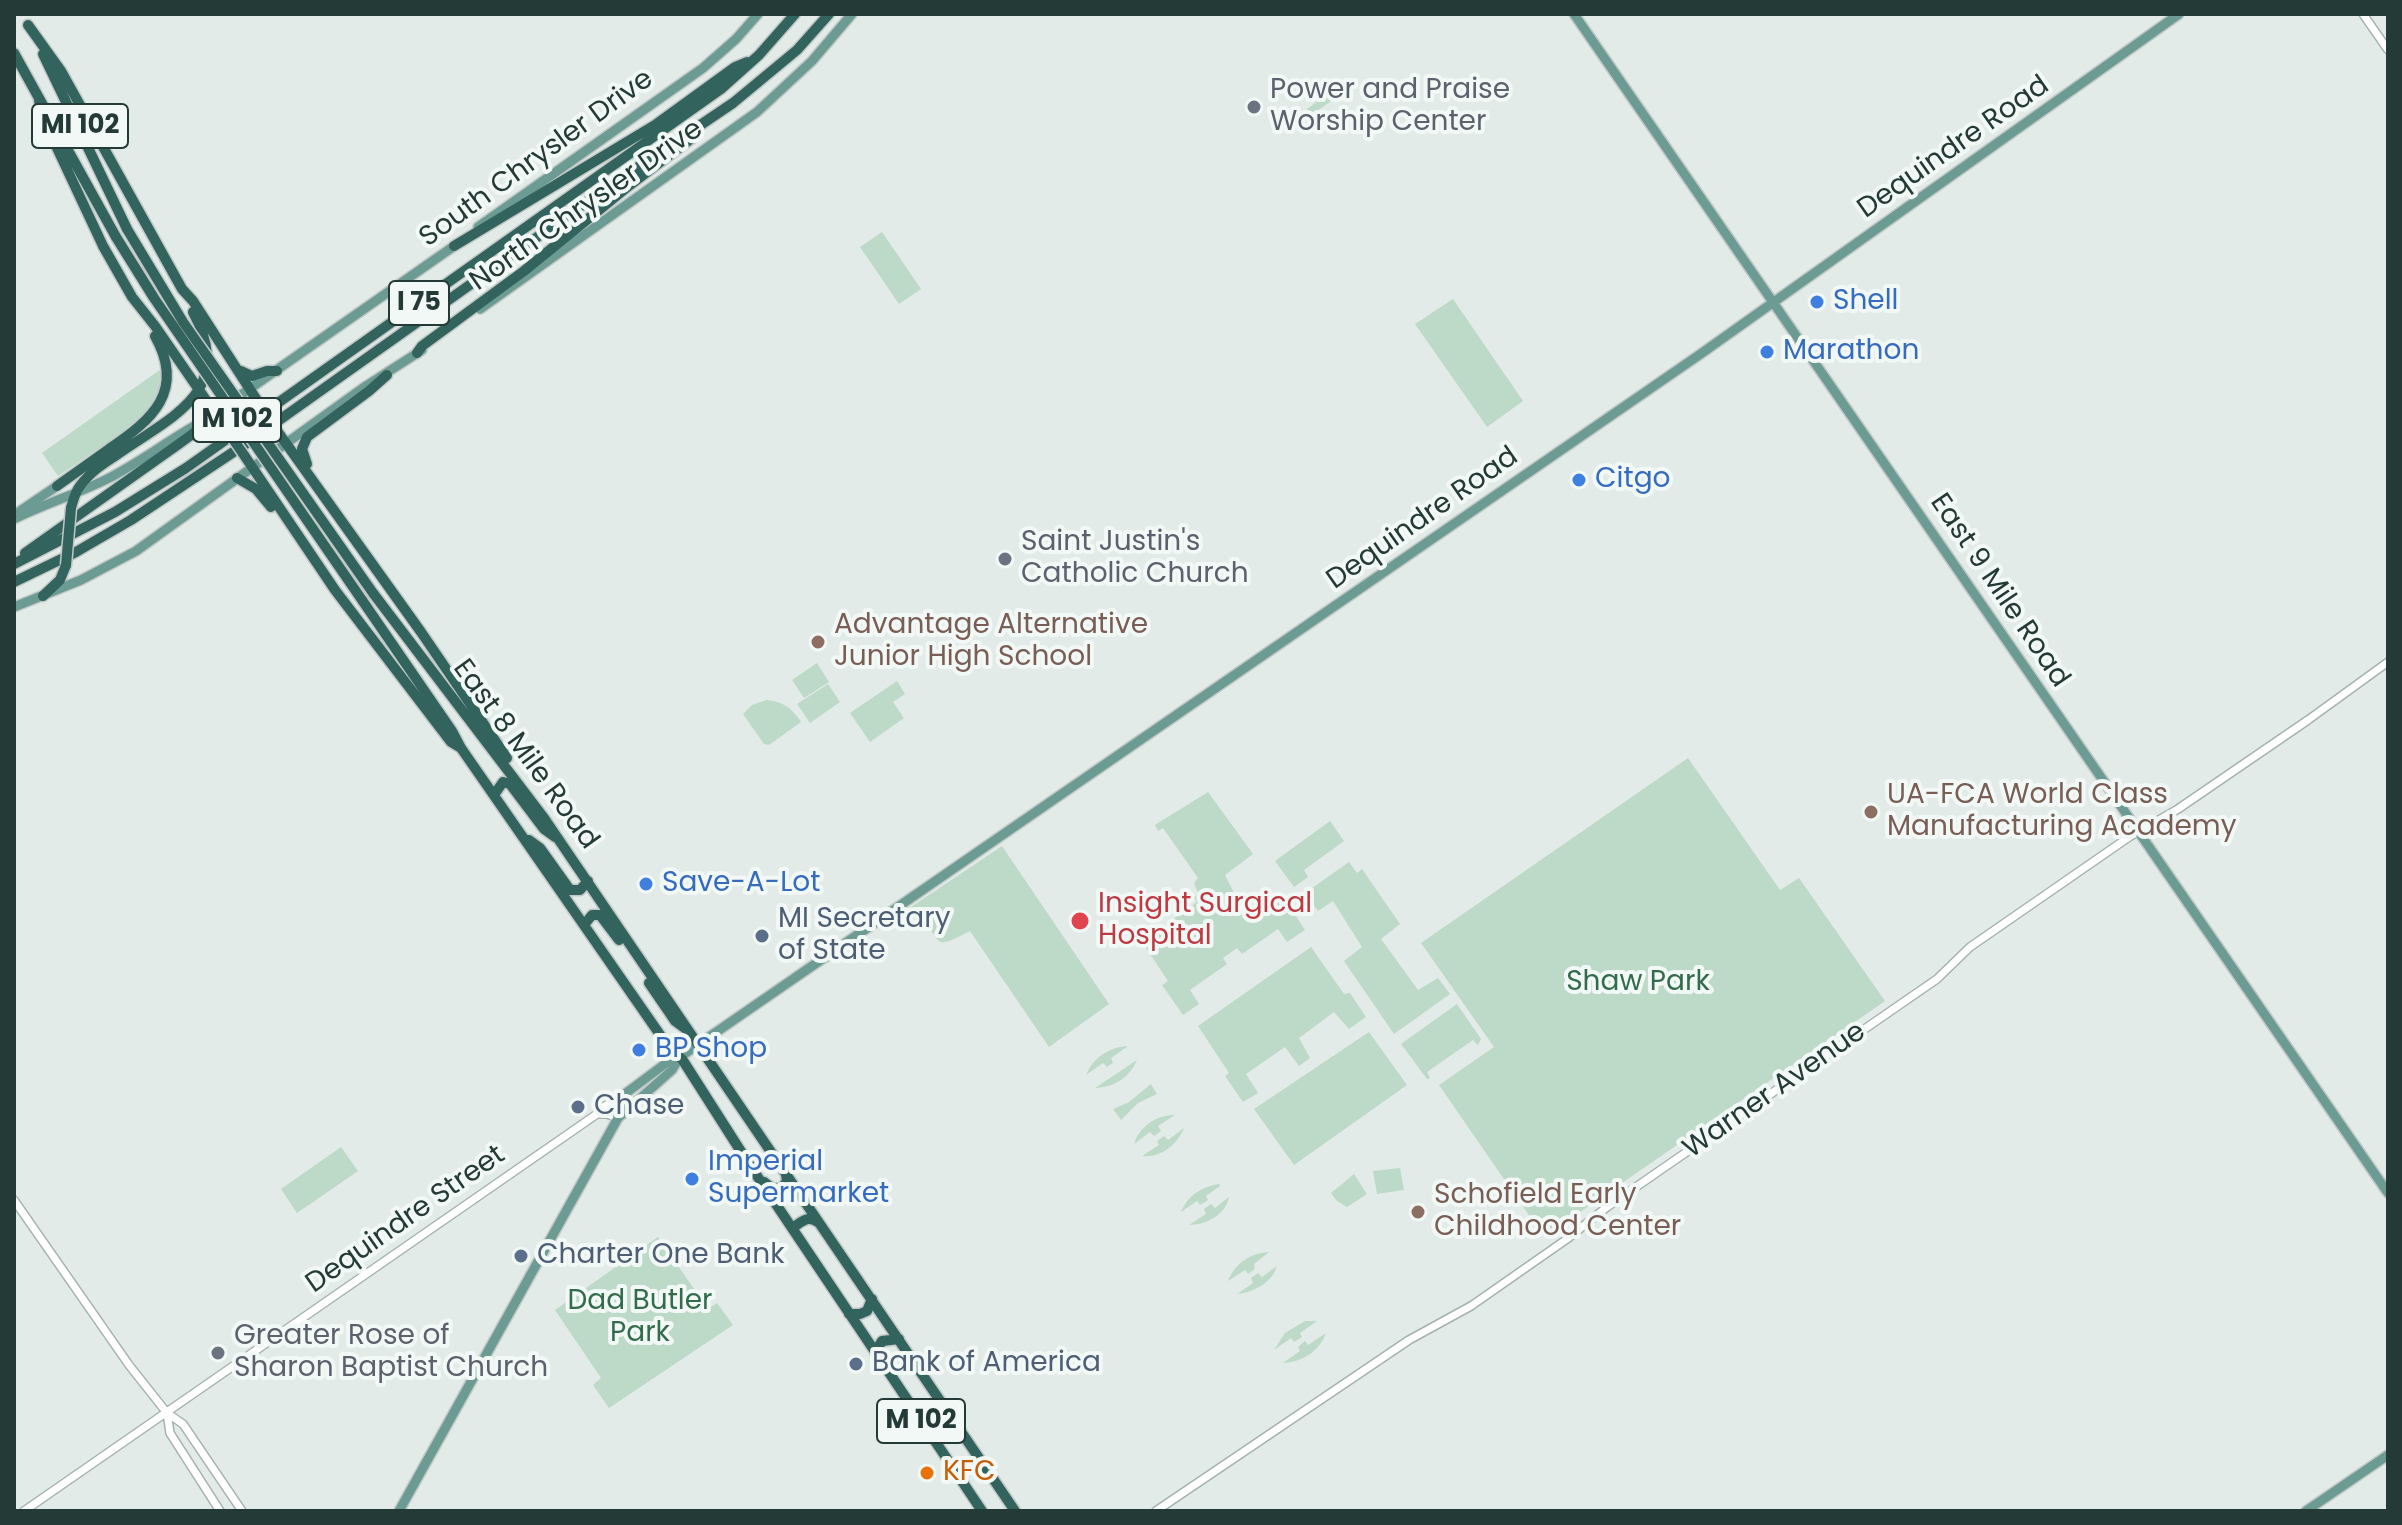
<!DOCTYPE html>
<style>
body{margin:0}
#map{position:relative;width:2402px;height:1525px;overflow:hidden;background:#e2ebe7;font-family:Poppins,sans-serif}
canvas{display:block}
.frame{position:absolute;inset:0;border:16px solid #243a36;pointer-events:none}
</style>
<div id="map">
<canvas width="2402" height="1525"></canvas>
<div class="frame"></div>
</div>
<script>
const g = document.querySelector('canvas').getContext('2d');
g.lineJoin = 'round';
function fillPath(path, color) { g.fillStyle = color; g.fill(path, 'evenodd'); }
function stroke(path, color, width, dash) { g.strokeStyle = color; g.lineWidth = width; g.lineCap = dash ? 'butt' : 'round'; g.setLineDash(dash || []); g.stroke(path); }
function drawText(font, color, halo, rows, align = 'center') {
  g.font = font + ' Poppins,sans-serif'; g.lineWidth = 8; g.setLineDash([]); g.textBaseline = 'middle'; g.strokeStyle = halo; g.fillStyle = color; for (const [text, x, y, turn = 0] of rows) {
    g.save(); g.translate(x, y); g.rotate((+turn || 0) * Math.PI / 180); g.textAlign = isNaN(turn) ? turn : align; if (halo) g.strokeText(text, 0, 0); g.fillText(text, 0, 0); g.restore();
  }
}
const green = new Path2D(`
 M 1336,88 L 1340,95 L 1311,115 L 1306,115 L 1307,109 Z
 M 882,232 L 921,289 L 899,304 L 860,247 Z
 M 1453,299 L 1523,401 L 1487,427 L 1415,324 Z
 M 164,367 L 163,380 L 153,408 L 141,420 L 58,476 L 42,453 Z
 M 817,663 L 829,682 L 804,698 L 792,680 Z
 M 897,681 L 905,694 L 893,702 L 904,718 L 870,742 L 850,713 Z
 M 828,684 L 840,702 L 810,723 L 797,704 Z
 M 767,700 C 784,702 792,708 801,722 L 769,745 L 764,744 L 743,714 L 752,705 Z
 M 1688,758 L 1780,890 L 1799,878 L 1885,1001 L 1544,1237 L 1439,1085 L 1494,1047 L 1421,943 Z
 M 1208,792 L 1253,854 L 1225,875 L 1234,893 L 1232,900 C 1237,911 1241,914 1251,918 L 1278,900 L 1286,913 L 1292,910 L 1305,930 L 1287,942 L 1278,929 L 1242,954 L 1237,948 L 1223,958 L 1227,964 L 1190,990 L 1199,1004 L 1183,1015 L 1162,985 L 1168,981 L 1142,942 L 1197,902 L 1194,898 L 1198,893 L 1194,883 L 1198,878 L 1163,828 L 1158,831 L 1155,825 Z
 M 1330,821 L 1344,841 L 1304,870 L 1308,877 L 1294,887 L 1275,861 Z
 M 1002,846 L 1109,1004 L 1049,1047 L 970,931 C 935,949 941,947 922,913 L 911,919 L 905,911 Z
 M 1349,862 L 1357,873 L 1362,869 L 1400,924 L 1381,939 L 1418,990 L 1438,978 L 1450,994 L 1394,1034 L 1344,961 L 1362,947 L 1333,901 L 1318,911 L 1305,893 Z
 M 1311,947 L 1344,994 L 1350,993 L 1366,1017 L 1349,1029 L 1334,1012 L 1299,1038 L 1310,1058 L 1299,1066 L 1285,1047 L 1246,1074 L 1258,1093 L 1243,1102 L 1225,1076 L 1229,1073 L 1198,1026 Z
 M 1457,1004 L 1481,1039 L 1478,1045 L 1473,1040 L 1427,1072 L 1430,1078 L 1427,1079 L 1401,1044 Z
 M 1369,1032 L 1407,1085 L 1294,1165 L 1254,1109 Z
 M 1128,1046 L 1111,1058 L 1113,1063 L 1107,1067 L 1103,1063 L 1086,1075 C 1093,1058 1109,1047 1128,1046 Z
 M 1137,1060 C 1129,1078 1115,1087 1095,1088 Z
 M 1151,1084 L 1157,1094 L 1138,1103 L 1121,1120 L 1113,1109 L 1129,1102 Z
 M 1175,1115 L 1158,1126 L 1161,1131 L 1154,1136 L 1150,1132 L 1134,1144 C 1140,1126 1156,1115 1175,1115 Z
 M 1184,1128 C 1177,1145 1161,1158 1142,1156 L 1159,1145 L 1157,1141 L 1164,1136 L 1168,1140 Z
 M 341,1147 L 358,1171 L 297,1213 L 281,1189 Z
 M 1400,1168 L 1404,1190 L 1377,1194 L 1373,1171 Z
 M 1354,1174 L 1367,1194 L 1347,1207 L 1337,1201 L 1331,1193 Z
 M 1219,1184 L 1220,1186 L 1206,1196 L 1208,1200 L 1200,1205 L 1197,1201 L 1181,1212 C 1188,1195 1201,1187 1219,1184 Z
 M 1229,1197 C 1226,1214 1207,1225 1189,1225 L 1206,1214 L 1204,1209 L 1211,1204 L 1215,1208 Z
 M 658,1237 L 708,1309 L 717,1303 L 733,1325 L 609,1408 L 593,1385 L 601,1378 L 555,1310 Z
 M 1269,1252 L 1254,1264 L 1255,1269 L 1248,1274 L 1245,1270 L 1228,1281 C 1235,1263 1251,1253 1269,1252 Z
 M 1277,1266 C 1272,1283 1254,1292 1237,1294 L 1253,1283 L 1251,1278 L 1258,1273 L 1262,1277 Z
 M 1305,1321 L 1317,1321 L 1300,1333 L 1302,1337 L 1294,1342 L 1291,1338 L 1274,1350 L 1285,1333 Z
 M 1326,1333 C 1319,1352 1302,1362 1283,1363 L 1300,1351 L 1298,1347 L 1305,1341 L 1308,1345 Z`);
const minor = new Path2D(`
 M 2363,14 L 2388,50
 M 597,1114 L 607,1114 L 618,1118
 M 14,1200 L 129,1365 L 167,1413 L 183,1424 L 242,1511
 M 167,1413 L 170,1433 L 220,1511
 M 24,1511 L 597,1114 L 603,1107 L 622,1096
 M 1156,1511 L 1409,1340 L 1471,1306 L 1567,1239 L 1607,1207 L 1937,979 L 1970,947 L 2129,837 L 2178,809 L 2308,720 L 2388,662`);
const major = new Path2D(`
 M 1574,14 L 2388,1193
 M 478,227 L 703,68 L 736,39 L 758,14
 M 480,309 L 757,112 L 812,61 L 852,14
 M 20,511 L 57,486
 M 14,519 C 44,504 77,494 107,479 C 141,462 171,438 205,420 L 457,244
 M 14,607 L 81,580 L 136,551 L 366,386 L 422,350
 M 618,1118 L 672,1070 L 680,1057
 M 399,1511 L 618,1118 C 616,1110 622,1105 622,1096 L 669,1061 L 680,1057 L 1702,353 L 2179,14
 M 2306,1511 L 2388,1455`);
const highway = new Path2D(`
 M 28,25 L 61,71 L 182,289 L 193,301 L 260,405
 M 14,53 L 116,237
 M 43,54 L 127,229
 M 39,100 L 42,116 L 103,246 L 132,297 L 155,326 L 226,429
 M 454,246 L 655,125 L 735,67 L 747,62
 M 417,353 L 422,346 L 524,271 L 626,188 L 692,138
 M 241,371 L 252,376 L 267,371 L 277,371
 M 280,435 L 421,632 L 507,758
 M 244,455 L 335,590 L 451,742 L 461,748
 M 307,464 L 302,449 L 307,437 L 369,391 L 387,375
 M 237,478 L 256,489 L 271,507
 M 57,486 C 74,474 92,461 109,449 C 152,420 186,391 155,336
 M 71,508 C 73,501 75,492 80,486 C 90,472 104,463 118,454 C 174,415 236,391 193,312
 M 25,553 L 176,446 L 194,433 L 205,420
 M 14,564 L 115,512 L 186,468 L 721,89 L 759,55 L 795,14
 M 14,582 L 76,552 L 131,520 L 247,443 L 588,201 L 733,103 L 797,50 L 829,14
 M 373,593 L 544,818 L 1015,1511
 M 43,596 L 60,580 L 66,565
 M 362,600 L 452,731 L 461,748 L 672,1052 L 682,1059 L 747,1161 L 982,1511
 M 494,795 L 503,782 L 510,784 L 544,829 L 555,837
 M 529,840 L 540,848 L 570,890 L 580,890 L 588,881
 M 584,925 L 592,915 L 600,915 L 619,940
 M 649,983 L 675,1021 L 686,1029
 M 764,1182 L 773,1189 L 781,1188 L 787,1182 L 786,1174
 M 792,1228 C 802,1222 808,1214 819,1223
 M 849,1314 L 860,1314 L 867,1311 L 872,1299
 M 875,1352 L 882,1341 L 899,1339`);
const highwayBridge = new Path2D(`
 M 127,229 L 183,322 L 373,593
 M 116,237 L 154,298 L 362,600
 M 260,405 L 280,435
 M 226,429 L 244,455
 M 66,565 L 71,508`);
const markers = [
 [1254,107,8,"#6b7280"],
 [1817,302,8,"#3f7fe0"],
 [1767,352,8,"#3f7fe0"],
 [1579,480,8,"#3f7fe0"],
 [1005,559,8,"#6b7280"],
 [818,642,8,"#8d6e63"],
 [1871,812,8,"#8d6e63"],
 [646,884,8,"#3f7fe0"],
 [1080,921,10,"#e0444e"],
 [762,936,8,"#5c6f8a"],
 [639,1050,8,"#3f7fe0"],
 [578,1107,8,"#5c6f8a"],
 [692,1179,8,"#3f7fe0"],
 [1418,1212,8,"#8d6e63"],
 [521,1256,8,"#5c6f8a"],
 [218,1353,8,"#6b7280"],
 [856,1364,8,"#5c6f8a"],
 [927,1473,8,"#e8710a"]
];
const shields = [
 [80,126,96],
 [419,303,60],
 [237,420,88],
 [921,1421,88]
];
const shieldNames = [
 ["MI 102",80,126],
 ["I 75",419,303],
 ["M 102",237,420],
 ["M 102",921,1421]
];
const worshipNames = [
 ["Power and Praise",1270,91],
 ["Worship Center",1270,123],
 ["Saint Justin's",1021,543],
 ["Catholic Church",1021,575],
 ["Greater Rose of",234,1337],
 ["Sharon Baptist Church",234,1369]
];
const streetNames = [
 ["Dequindre Road",1954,148,-35],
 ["South Chrysler Drive",537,159,-36],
 ["North Chrysler Drive",587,206,-35],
 ["Dequindre Road",1423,519,-35],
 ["East 9 Mile Road",1999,591,56],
 ["East 8 Mile Road",525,755,54],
 ["Warner Avenue",1775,1091,-35],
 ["Dequindre Street",406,1220,-35]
];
const shopNames = [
 ["Shell",1833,302],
 ["Marathon",1783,352],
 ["Citgo",1595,480],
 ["Save-A-Lot",662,884],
 ["BP Shop",655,1050],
 ["Imperial",708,1163],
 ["Supermarket",708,1195]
];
const educationNames = [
 ["Advantage Alternative",834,626],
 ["Junior High School",834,658],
 ["UA-FCA World Class",1887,796],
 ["Manufacturing Academy",1887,828],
 ["Schofield Early",1434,1196],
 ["Childhood Center",1434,1228]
];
const healthNames = [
 ["Insight Surgical",1098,905],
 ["Hospital",1098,937]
];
const serviceNames = [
 ["MI Secretary",778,920],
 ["of State",778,952],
 ["Chase",594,1107],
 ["Charter One Bank",537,1256],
 ["Bank of America",872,1364]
];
const parkNames = [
 ["Shaw Park",1638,983],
 ["Dad Butler",640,1302],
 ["Park",640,1334]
];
const foodNames = [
 ["KFC",943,1473]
];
fillPath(green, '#bdd9c7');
stroke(minor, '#a5b2ae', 10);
stroke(major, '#c2c8c7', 12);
stroke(highway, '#c2c8c7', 13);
stroke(minor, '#fff', 7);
stroke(major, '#6b9b93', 9);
stroke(highway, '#33635d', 10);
stroke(highwayBridge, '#c2c8c7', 13, []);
stroke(highwayBridge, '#33635d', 10);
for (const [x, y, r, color] of markers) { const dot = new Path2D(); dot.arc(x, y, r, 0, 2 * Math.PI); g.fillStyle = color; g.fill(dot); stroke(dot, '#f2f8f5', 3); }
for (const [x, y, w] of shields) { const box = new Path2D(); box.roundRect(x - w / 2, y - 22, w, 44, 6); g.fillStyle = '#f2f8f5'; g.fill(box); stroke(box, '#243a36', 2); }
drawText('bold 26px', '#243a36', null, shieldNames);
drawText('28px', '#5b616d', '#f2f8f5', worshipNames, 'left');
drawText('28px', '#243a36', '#f2f8f5', streetNames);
drawText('28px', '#366cbe', '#f2f8f5', shopNames, 'left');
drawText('28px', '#785e54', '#f2f8f5', educationNames, 'left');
drawText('28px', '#be3a42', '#f2f8f5', healthNames, 'left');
drawText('28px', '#4e5e75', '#f2f8f5', serviceNames, 'left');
drawText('28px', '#336c4d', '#f2f8f5', parkNames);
drawText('28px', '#c56008', '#f2f8f5', foodNames, 'left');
</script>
